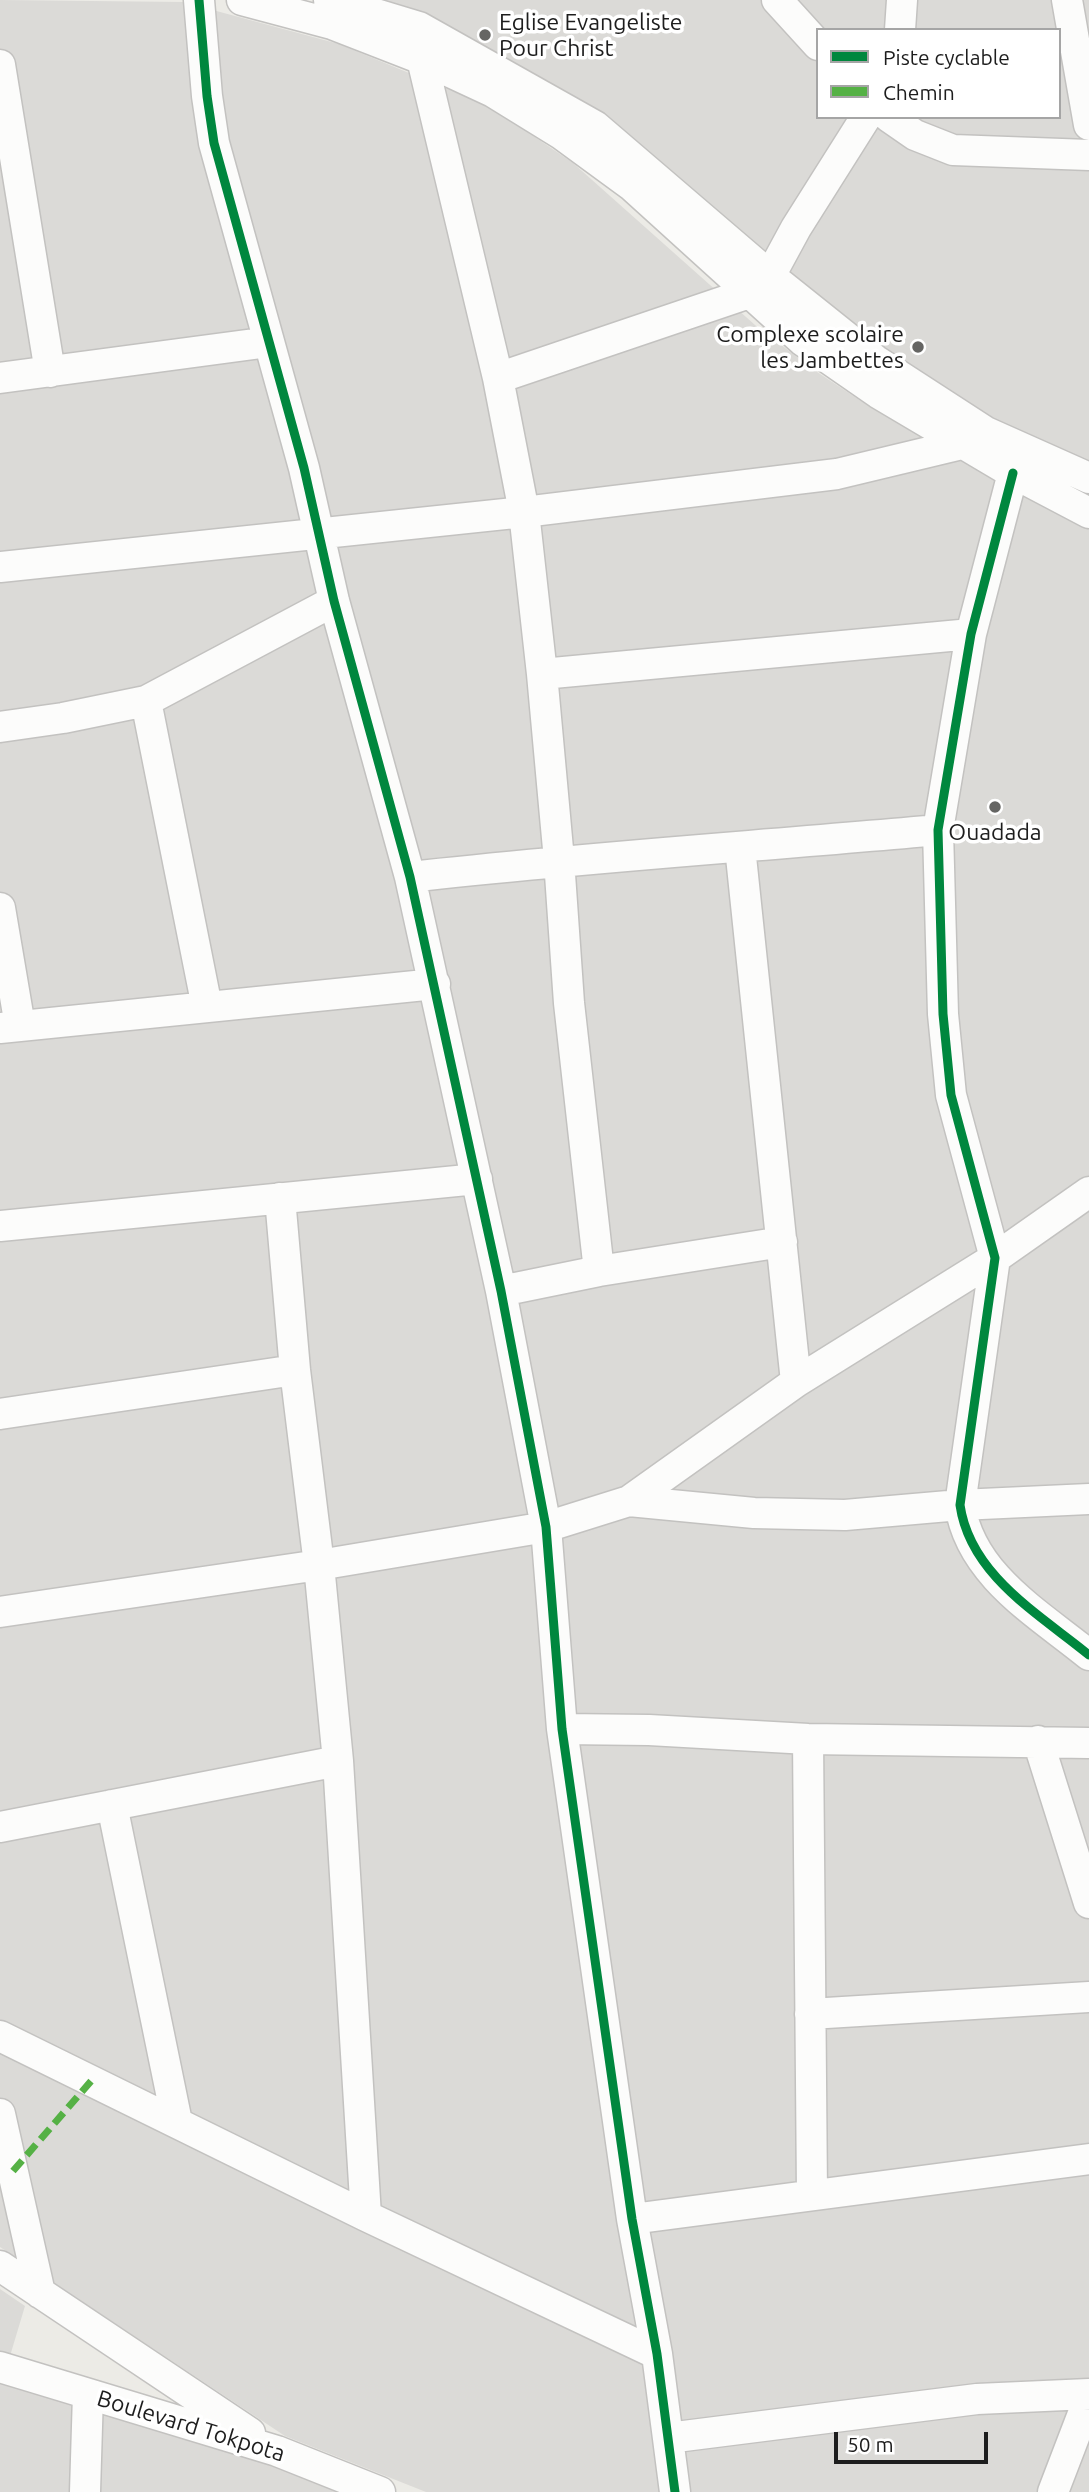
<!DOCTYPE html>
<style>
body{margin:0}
#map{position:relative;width:1089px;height:2492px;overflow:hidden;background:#ecebe6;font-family:Ubuntu,sans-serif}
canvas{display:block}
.legend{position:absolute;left:816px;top:28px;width:245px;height:91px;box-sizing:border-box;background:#fff;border:2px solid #a5a5a5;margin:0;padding:9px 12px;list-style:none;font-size:21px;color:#1d1d1d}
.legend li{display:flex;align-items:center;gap:14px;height:35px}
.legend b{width:35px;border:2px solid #a5a5a5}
.scale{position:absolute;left:834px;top:2432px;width:154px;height:32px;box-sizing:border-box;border:4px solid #1d1d1d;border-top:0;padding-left:9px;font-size:21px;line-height:24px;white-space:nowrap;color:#1d1d1d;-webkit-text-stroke:5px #fff;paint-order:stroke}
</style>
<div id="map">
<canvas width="1089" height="2492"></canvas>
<ul class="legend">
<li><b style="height:9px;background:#00873e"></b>Piste cyclable</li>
<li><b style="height:9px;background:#55b145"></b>Chemin</li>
</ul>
<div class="scale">50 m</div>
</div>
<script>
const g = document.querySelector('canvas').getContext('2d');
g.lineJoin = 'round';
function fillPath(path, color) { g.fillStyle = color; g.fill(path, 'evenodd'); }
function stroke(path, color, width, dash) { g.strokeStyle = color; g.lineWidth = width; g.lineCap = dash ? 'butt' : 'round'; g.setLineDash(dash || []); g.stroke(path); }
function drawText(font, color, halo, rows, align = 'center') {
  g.font = font + ' Ubuntu,sans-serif'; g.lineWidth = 7; g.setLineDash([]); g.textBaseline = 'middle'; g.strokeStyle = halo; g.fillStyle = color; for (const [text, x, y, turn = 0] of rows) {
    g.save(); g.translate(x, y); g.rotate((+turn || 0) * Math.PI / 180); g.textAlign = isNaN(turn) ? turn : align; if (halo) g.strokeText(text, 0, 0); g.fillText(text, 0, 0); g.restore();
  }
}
const residential = new Path2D(`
 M 0,0 L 183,2 L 339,44 L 491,107 L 573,163 L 755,325 L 814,370 L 870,407 L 972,467 L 1089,513 L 1089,2492 L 426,2492 L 285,2436 L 0,2247 Z
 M 382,0 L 1089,0 L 1089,466 L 1029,443 L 866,349 L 412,10 ZM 818,30 L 1059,30 L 1059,117 L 818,117 Z
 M 0,2289 L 25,2306 L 10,2356 L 0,2353 Z
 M 0,2382 L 270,2465 L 337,2492 L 0,2492 Z`);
const minor = new Path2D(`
 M 199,0 L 207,96 L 214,143 L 304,468 L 334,601 L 410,877 L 501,1291 L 546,1527 L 562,1729 L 632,2219 L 657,2354 L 675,2492
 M 242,0 L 332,24 L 422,59 L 493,92 L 561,134 L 632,186 L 803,341 L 878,393 L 1013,473 L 1089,513
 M 329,0 L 419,27 L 595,126 L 770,276 L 875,360 L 986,432 L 1089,478
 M 777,0 L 818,45
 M 1067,0 L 1089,125
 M 900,30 L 902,0
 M 422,59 L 498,378 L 524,512 L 542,674 L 559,860 L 569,1003 L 599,1271
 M 0,65 L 50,372
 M 889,117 L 915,135 L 953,150 L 1089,155
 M 770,276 L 796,228 L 866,117
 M 0,378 L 269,342
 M 498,378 L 749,293
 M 1013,473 L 971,634 L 938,830 L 943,1014 L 951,1095 L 995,1258 L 960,1505 C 970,1575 1039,1614 1089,1655
 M 0,567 L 524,512 L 837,474 L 962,444
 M 542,674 L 971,634
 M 146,701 L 207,1007
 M 0,727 L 63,718 L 146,701 L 334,601
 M 740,847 L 796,1382
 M 410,877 C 586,857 762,846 938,830
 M 0,908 L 20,1026
 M 0,1028 L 435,984
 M 280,1198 L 295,1370 L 319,1565 L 338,1761 L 366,2216
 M 0,1226 L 477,1179
 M 501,1291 L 599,1271 L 782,1242
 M 0,1414 L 295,1370
 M 629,1501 L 796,1382 L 995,1258 L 1089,1192
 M 0,1612 L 319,1565 L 546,1527 L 629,1501 L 754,1513 L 845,1515 L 960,1505 L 1089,1499
 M 562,1729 L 649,1730 L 808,1739 L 1089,1743
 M 808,1739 L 812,2194
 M 1038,1741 L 1089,1903
 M 112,1805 L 177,2122
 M 0,1827 L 338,1761
 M 810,2014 L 1089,1997
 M 0,2036 L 366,2216 L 657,2354
 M 0,2114 L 40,2293
 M 632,2219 L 1089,2159
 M 0,2266 L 250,2433
 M 0,2367 L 277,2451 L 380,2492
 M 668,2438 L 977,2399 L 1089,2394
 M 85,2492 L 88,2394
 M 1053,2492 L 1089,2398`);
const quiet = new Path2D(`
 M 13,2171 L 92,2080`);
const cycleway = new Path2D(`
 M 199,0 L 207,96 L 214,143 L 304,468 L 334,601 L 410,877 L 501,1291 L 546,1527 L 562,1729 L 632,2219 L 657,2354 L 675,2492
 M 1013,473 L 971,634 L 938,830 L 943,1014 L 951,1095 L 995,1258 L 960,1505 C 970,1575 1039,1614 1089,1655`);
const markers = [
 [485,35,7,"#656563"],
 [918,347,7,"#656563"],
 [995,807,7,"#656563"]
];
const poiNames = [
 ["Eglise Evangeliste",499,22],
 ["Pour Christ",499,48],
 ["Complexe scolaire",904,334,"right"],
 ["les Jambettes",904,360,"right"],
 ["Ouadada",995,832,"center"]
];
const streetNames = [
 ["Boulevard Tokpota",191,2426,17]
];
fillPath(residential, '#dbdad7');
stroke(minor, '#c3c2c0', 33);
stroke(minor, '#fcfcfb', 30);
stroke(quiet, '#55b145', 7, [14, 7]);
stroke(cycleway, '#00873e', 9);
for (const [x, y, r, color] of markers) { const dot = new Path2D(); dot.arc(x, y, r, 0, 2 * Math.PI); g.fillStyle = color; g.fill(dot); stroke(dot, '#fff', 2.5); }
drawText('23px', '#1d1d1d', '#fff', poiNames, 'left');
drawText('23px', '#1d1d1d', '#fff', streetNames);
</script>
